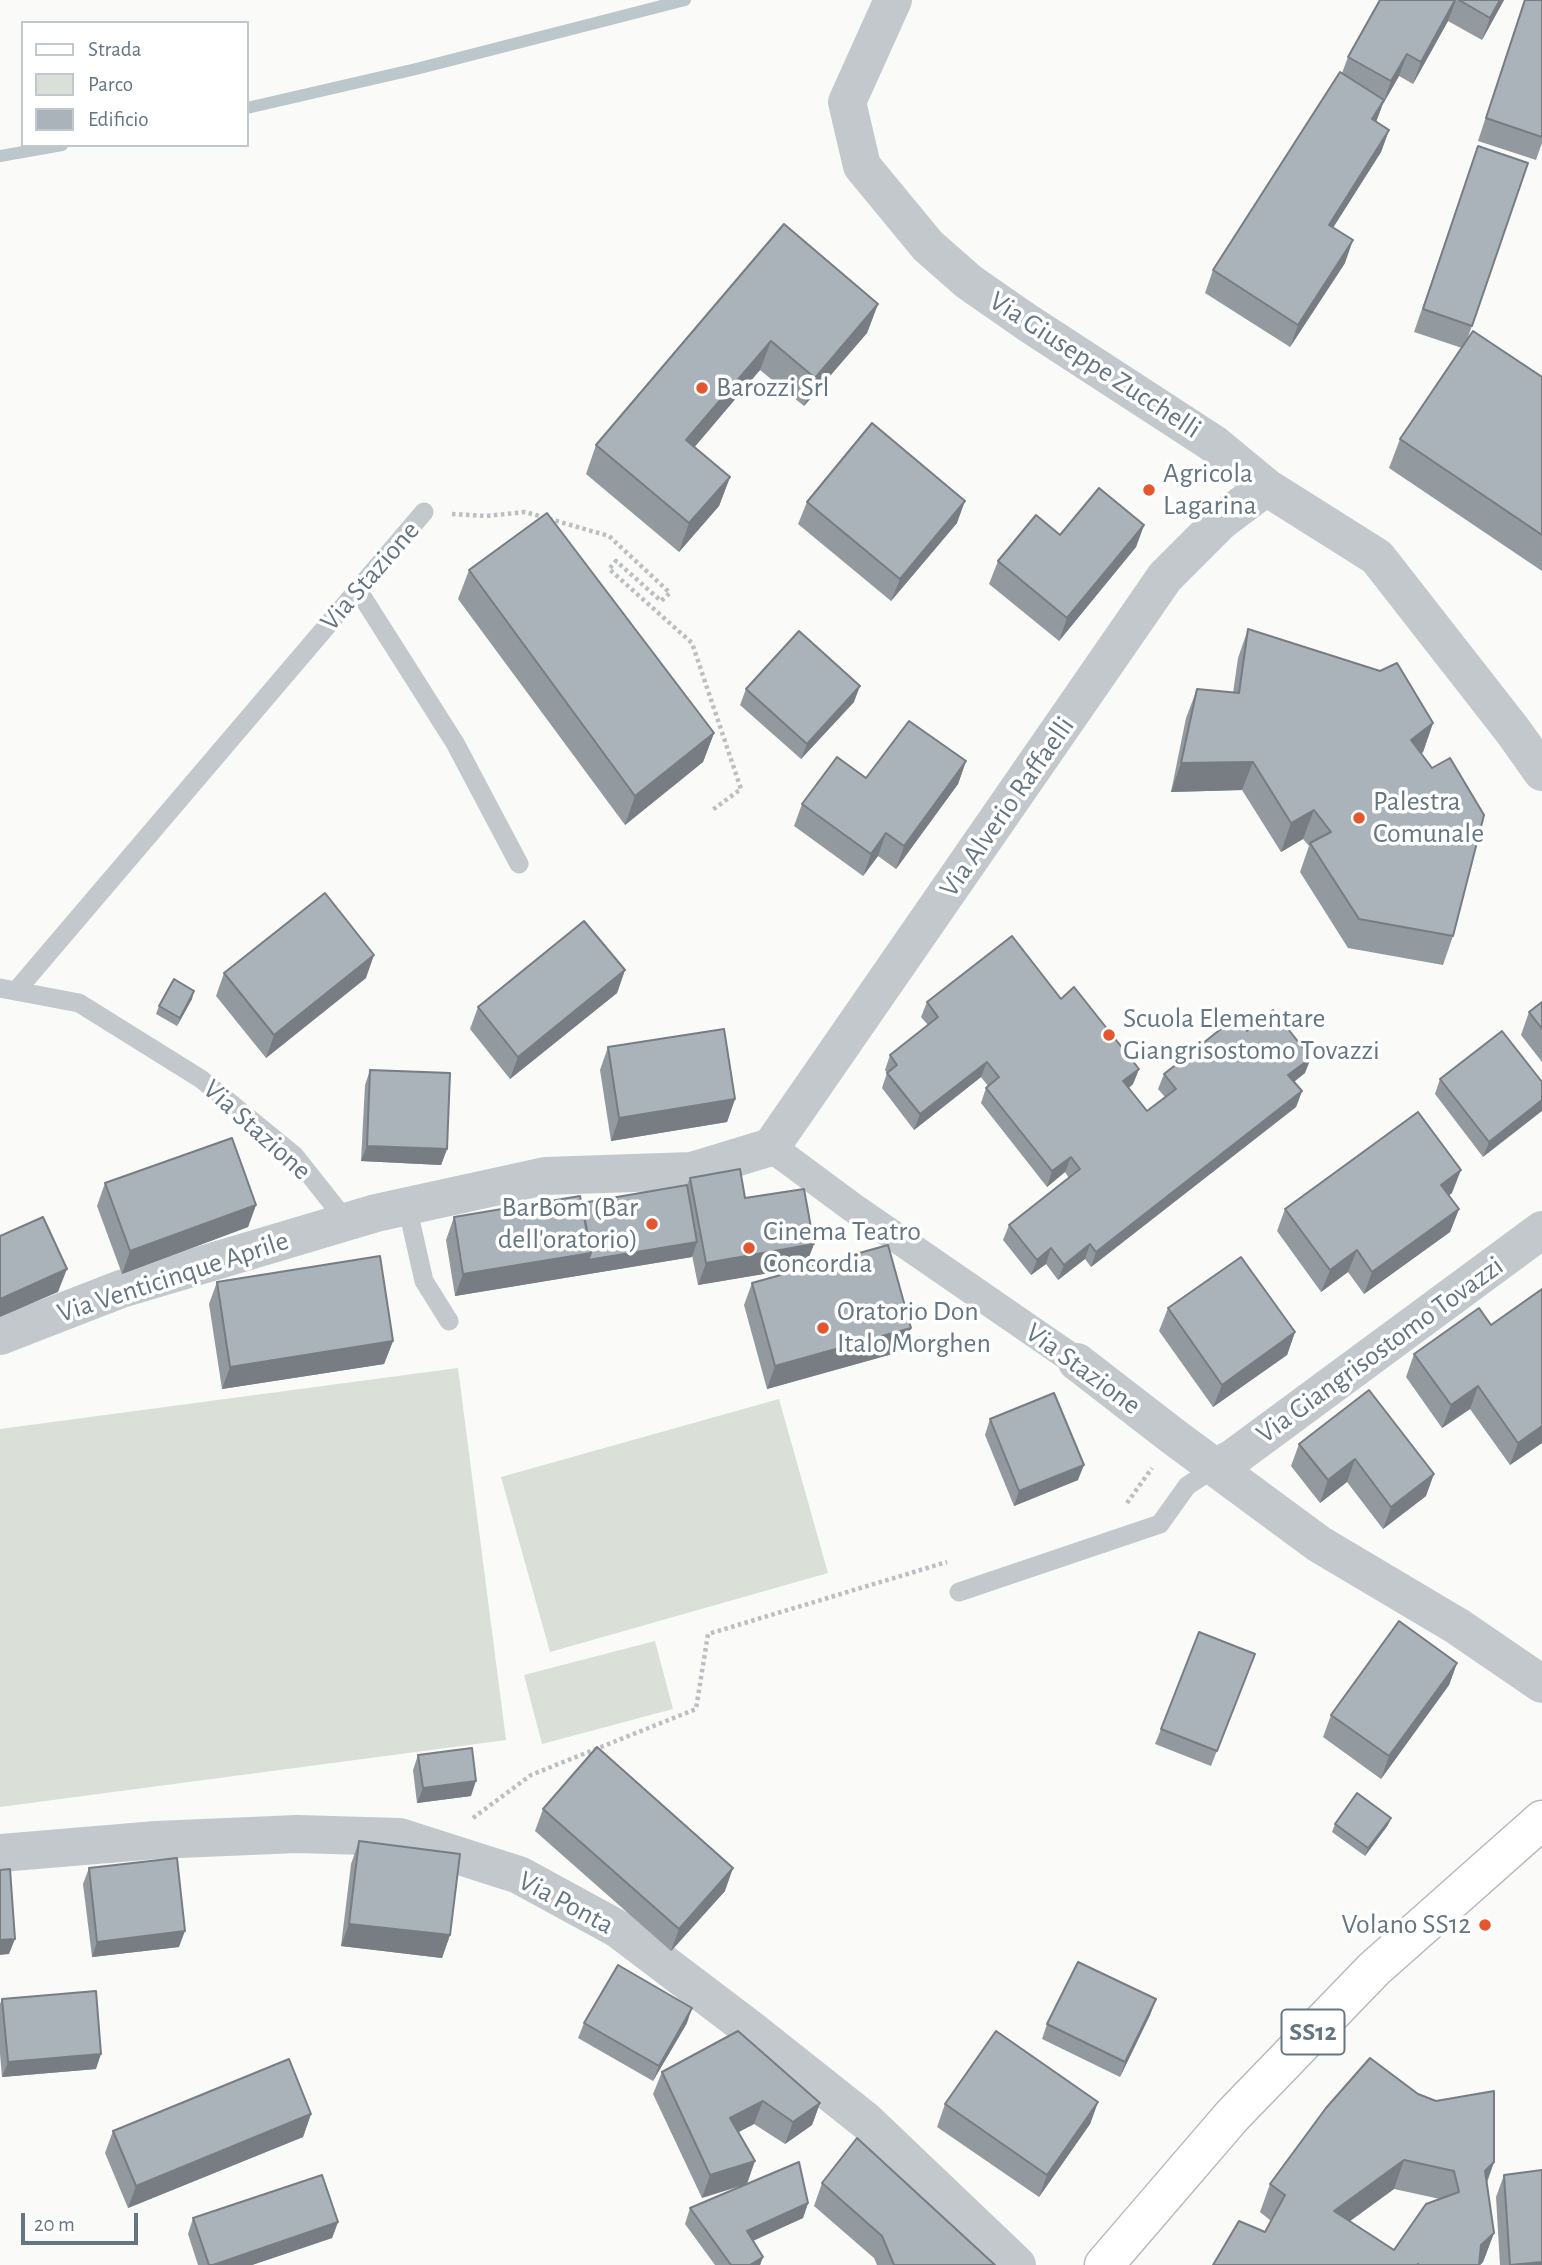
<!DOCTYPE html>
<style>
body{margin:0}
#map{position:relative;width:1542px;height:2265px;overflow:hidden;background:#fafaf8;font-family:"Alegreya Sans",sans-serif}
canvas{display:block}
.legend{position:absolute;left:21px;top:21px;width:228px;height:126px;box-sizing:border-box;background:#fff;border:2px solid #c1c8cd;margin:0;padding:9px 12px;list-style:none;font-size:21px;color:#657683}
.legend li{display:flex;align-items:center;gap:14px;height:35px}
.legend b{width:35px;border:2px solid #c1c8cd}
.scale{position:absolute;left:21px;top:2213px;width:117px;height:32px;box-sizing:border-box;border:4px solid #657683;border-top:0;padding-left:9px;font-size:21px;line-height:24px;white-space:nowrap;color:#657683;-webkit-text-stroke:5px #fff;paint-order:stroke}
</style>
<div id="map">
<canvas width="1542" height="2265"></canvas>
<ul class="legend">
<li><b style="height:9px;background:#fff"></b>Strada</li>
<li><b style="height:19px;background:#dadfd7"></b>Parco</li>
<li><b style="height:19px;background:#aab3b9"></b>Edificio</li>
</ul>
<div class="scale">20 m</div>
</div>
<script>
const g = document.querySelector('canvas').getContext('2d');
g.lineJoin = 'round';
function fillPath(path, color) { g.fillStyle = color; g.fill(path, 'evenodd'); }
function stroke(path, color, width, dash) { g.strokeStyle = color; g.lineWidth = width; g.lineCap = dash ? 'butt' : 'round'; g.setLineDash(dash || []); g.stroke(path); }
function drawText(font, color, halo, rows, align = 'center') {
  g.font = font + ' "Alegreya Sans",sans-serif'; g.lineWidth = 7; g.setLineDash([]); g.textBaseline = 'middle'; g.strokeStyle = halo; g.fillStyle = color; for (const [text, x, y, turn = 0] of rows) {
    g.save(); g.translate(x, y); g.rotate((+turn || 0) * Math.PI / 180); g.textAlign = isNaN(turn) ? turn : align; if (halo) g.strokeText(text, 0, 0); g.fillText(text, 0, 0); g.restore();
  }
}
const green = new Path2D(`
 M 458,1368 L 506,1740 L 0,1807 L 0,1429 Z
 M 779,1399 L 828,1573 L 550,1652 L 501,1477 Z
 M 655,1641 L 673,1709 L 542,1744 L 524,1675 Z`);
const stream = new Path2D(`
 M 247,108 L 416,69 L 685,0
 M 0,156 L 62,145`);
const path = new Path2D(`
 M 452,514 L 486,516 L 525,512 L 609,536 L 670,593 L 661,601 L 616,561 L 609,569 L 692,643 L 741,789 L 711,811
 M 1127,1503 L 1152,1468
 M 473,1818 L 531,1775 L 696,1709 L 708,1634 L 947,1562`);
const service = new Path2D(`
 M 358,590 L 455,743 L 519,864
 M 0,988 L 79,1003 L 201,1079 L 294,1155 L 347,1222
 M 16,991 L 424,512
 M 407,1206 L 424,1281 L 449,1321
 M 959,1592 L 1160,1524 L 1187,1486 L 1216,1467`);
const pedestrian = new Path2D(`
 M 771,1147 L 852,1207 L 1077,1362`);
const minor = new Path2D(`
 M 893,0 L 847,102 L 862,166 L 928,246 L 969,282 L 1028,323 L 1214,444 L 1266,487 L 1377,557 L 1513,731 L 1542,772
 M 0,1336 L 121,1289 L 376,1213 L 545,1176 L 692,1171 L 771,1147 L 1165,577 L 1221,521 L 1266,487
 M 1077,1362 L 1174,1437 L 1319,1544 L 1457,1626 L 1542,1684
 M 1216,1467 L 1233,1458 L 1542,1230
 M 0,1853 L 156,1840 L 297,1834 L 400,1837 L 519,1875 L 618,1929 L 750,2029 L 866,2121 L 1017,2265`);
const primary = new Path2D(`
 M 1104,2265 L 1232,2116 L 1374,1969 L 1542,1820`);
const wall = new Path2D(`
 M 1380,0 L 1504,0 L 1482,40 L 1448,21 L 1413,84 L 1399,76 L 1383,104 L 1376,122 L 1389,130 L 1381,152 L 1333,228 L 1345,263 L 1290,347 L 1205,293 L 1213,270 L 1342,73 L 1348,57 Z
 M 1524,0 L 1542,0 L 1542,143 L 1536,160 L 1478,141 Z
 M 1528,163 L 1467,340 L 1542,377 L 1542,571 L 1389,468 L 1400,439 L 1462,348 L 1414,332 L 1470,169 Z
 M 784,224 L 878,304 L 867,333 L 804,406 L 760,370 L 694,447 L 730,477 L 719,506 L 679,552 L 586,474 L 596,445 Z
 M 807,502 L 957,523 L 891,601 L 798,524 Z
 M 1144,525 L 1136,547 L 1059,641 L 989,584 L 998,561 L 1060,535 Z
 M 469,570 L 714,733 L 703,762 L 625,825 L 458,599 Z
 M 1248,629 L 1433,723 L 1423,752 L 1421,754 L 1453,936 L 1443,965 L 1348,948 L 1300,872 L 1309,846 L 1303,839 L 1281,852 L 1242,790 L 1171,792 L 1186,718 L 1197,689 L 1233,693 L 1238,658 Z
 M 746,689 L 854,702 L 801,759 L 740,705 Z
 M 966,761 L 958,784 L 896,869 L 878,856 L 863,876 L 794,826 L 802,804 L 866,778 Z
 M 625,970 L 617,993 L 510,1079 L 470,1029 L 478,1007 Z
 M 224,973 L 366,978 L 266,1058 L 216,996 Z
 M 192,999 L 177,1026 L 156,1014 L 159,1006 Z
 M 1061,999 L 1139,1069 L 1133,1084 L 1129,1088 L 1147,1111 L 1165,1097 L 1158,1089 L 1164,1074 L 1247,1031 L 1305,1073 L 1294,1082 L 1302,1091 L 1296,1107 L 1091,1267 L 1085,1259 L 1058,1280 L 1046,1264 L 1031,1275 L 1003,1240 L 1009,1225 L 1069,1178 L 1065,1172 L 1047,1187 L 981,1103 L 986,1088 L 988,1086 L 981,1077 L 914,1130 L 882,1088 L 887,1073 L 885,1070 L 890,1055 L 928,1025 L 921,1017 L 927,1002 Z
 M 1542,1002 L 1542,1062 L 1521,1035 L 1529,1012 Z
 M 608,1047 L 735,1099 L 727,1122 L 611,1141 L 600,1070 Z
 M 370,1070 L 447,1149 L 441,1165 L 361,1161 L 365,1085 Z
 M 1440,1079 L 1542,1082 L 1483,1157 L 1435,1094 Z
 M 690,1178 L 745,1198 L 814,1244 L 805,1267 L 698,1285 L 692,1255 L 692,1257 L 455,1296 L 446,1240 L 454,1217 L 582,1203 L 687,1185 Z
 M 105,1183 L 256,1205 L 248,1227 L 122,1274 L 97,1206 Z
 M 1452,1193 L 1448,1196 L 1459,1209 L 1450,1232 L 1364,1294 L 1348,1272 L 1321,1292 L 1277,1231 L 1285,1209 Z
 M 217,1282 L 393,1341 L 384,1364 L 222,1389 L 209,1304 Z
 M 752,1283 L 911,1328 L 903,1351 L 767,1389 L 744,1305 Z
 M 1168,1308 L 1295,1332 L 1287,1355 L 1213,1407 L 1159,1331 Z
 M 1491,1325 L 1542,1443 L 1510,1465 L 1470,1409 L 1442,1428 L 1406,1377 L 1414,1354 Z
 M 1369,1390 L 1426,1496 L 1383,1529 L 1347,1482 L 1320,1503 L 1291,1466 L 1299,1444 Z
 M 990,1419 L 1078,1480 L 1014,1506 L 985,1435 Z
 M 1457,1663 L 1449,1685 L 1381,1779 L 1323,1737 L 1331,1715 Z
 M 1249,1669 L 1211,1766 L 1155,1744 L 1161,1729 Z
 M 418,1755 L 471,1796 L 417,1803 L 413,1770 Z
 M 543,1809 L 725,1891 L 671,1951 L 535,1831 Z
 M 1335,1824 L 1388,1825 L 1365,1856 L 1332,1832 Z
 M 359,1841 L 450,1935 L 442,1958 L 341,1946 L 351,1864 Z
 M 89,1868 L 179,1947 L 92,1957 L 83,1884 Z
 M 2,1999 L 96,2069 L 2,2077 L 0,2054 L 0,2004 Z
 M 1156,1999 L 1150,2015 L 1120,2077 L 1042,2039 L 1047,2024 Z
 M 584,2023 L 687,2023 L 653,2081 L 578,2038 Z
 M 662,2072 L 820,2103 L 812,2125 L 785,2144 L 754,2124 L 738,2132 L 702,2198 L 653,2094 Z
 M 1098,2102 L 1090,2124 L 1039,2197 L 937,2127 L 945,2104 Z
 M 1326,2108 L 1494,2162 L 1487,2183 L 1494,2233 L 1483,2262 L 1480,2265 L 1213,2265 L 1265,2232 L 1271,2221 L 1260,2212 L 1270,2184 ZM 1394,2189 L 1440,2199 L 1394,2250 L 1350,2221 Z
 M 311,2114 L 303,2137 L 128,2208 L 105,2153 L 113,2131 Z
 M 1504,2175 L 1542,2265 L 1500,2265 L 1496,2197 Z
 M 822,2183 L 995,2265 L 877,2265 L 874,2258 L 814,2206 Z
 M 808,2203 L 803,2218 L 753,2241 L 763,2257 L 760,2265 L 715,2265 L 685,2224 L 690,2208 Z
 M 193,2218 L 338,2222 L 332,2238 L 252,2265 L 198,2265 L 188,2234 Z`);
const shadedWall = new Path2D(`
 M 1456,0 L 1448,21 L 1413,84 L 1421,62 Z
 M 1500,0 L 1504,0 L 1482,40 L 1490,18 Z
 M 1407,54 L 1399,76 L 1383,104 L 1391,81 Z
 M 1384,100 L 1376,122 L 1372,119 Z
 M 1389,130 L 1381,152 L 1320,248 L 1329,225 Z
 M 1353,240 L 1345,263 L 1290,347 L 1298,325 Z
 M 878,304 L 867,333 L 804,406 L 815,378 Z
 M 771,341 L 760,370 L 676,469 L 686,440 Z
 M 730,477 L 719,506 L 679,552 L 689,523 Z
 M 965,501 L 957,523 L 891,601 L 900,579 Z
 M 1144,525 L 1136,547 L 1059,641 L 1067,618 Z
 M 860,686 L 854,702 L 801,759 L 807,744 Z
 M 1433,723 L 1423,752 L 1400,769 L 1411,740 Z
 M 714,733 L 703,762 L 625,825 L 635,796 Z
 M 966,761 L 958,784 L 896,869 L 904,846 Z
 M 1253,762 L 1242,790 L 1171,792 L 1181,763 Z
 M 1314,810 L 1303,839 L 1281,852 L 1291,823 Z
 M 886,833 L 878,856 L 863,876 L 871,854 Z
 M 374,955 L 366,978 L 266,1058 L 274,1035 Z
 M 625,970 L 617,993 L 510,1079 L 518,1057 Z
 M 194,991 L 192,999 L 177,1026 L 180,1018 Z
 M 1311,1058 L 1305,1073 L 1283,1090 L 1288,1075 Z
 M 987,1062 L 981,1077 L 914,1130 L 920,1114 Z
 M 1139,1069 L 1133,1084 L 1118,1096 L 1123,1081 Z
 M 1302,1091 L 1296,1107 L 1091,1267 L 1096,1252 Z
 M 735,1099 L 727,1122 L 611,1141 L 619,1118 Z
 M 1542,1100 L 1542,1111 L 1483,1157 L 1489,1142 Z
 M 367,1146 L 447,1149 L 441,1165 L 361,1161 Z
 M 1071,1157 L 1065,1172 L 1047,1187 L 1052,1171 Z
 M 1461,1170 L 1452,1193 L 1432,1208 L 1441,1185 Z
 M 256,1205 L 248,1227 L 122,1274 L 130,1251 Z
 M 1459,1209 L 1450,1232 L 1364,1294 L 1372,1272 Z
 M 697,1242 L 692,1257 L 455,1296 L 463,1274 L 591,1253 Z
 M 814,1244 L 805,1267 L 698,1285 L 706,1263 Z
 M 1090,1244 L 1085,1259 L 1058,1280 L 1064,1265 Z
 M 1051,1248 L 1046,1264 L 1031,1275 L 1037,1260 Z
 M 1357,1250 L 1348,1272 L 1321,1292 L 1330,1270 Z
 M 67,1269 L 58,1292 L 0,1317 L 0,1299 Z
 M 911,1328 L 903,1351 L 767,1389 L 775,1366 Z
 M 1295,1332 L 1287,1355 L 1213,1407 L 1222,1385 Z
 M 393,1341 L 384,1364 L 222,1389 L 230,1367 Z
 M 1478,1386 L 1470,1409 L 1442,1428 L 1451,1405 Z
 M 1542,1426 L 1542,1443 L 1510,1465 L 1518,1443 Z
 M 1355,1459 L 1347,1482 L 1320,1503 L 1328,1480 Z
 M 1084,1465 L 1078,1480 L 1014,1506 L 1019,1491 Z
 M 1434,1474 L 1426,1496 L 1383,1529 L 1391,1507 Z
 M 1457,1663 L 1449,1685 L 1381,1779 L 1389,1756 Z
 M 476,1781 L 471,1796 L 417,1803 L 423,1788 Z
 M 1391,1818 L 1388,1825 L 1365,1856 L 1368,1848 Z
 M 733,1868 L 725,1891 L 671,1951 L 679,1929 Z
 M 349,1924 L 450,1935 L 442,1958 L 341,1946 Z
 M 185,1931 L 179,1947 L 92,1957 L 97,1942 Z
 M 15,1939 L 9,1954 L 0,1955 L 0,1940 Z
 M 1156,1999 L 1150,2015 L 1120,2077 L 1125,2062 Z
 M 692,2008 L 687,2023 L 653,2081 L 659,2066 Z
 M 101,2054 L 96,2069 L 2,2077 L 8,2062 Z
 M 763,2101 L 754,2124 L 722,2141 L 730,2118 Z
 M 1098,2102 L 1090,2124 L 1039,2197 L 1047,2175 Z
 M 820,2103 L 812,2125 L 785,2144 L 793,2122 Z
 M 311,2114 L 303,2137 L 128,2208 L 136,2186 Z
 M 1404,2160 L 1394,2189 L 1324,2240 L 1334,2211 Z
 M 755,2161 L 747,2184 L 702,2198 L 710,2175 Z
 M 1494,2162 L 1483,2191 L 1485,2171 Z
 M 808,2203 L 803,2218 L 741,2246 L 747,2231 Z
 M 338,2222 L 332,2238 L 252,2265 L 213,2265 Z
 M 1494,2233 L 1483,2262 L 1480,2265 L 1474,2265 L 1481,2245 Z
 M 763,2257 L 760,2265 L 750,2265 Z
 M 1542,2262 L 1542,2265 L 1517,2265 Z`);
const building = new Path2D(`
 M 1380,0 L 1455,0 L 1421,62 L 1407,54 L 1391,81 L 1348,57 Z
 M 1459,0 L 1500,0 L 1490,18 Z
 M 1525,0 L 1542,0 L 1542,137 L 1486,118 Z
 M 1340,72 L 1384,100 L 1372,119 L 1389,130 L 1329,225 L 1353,240 L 1298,325 L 1213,270 Z
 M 1478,146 L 1528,163 L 1472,326 L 1423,309 Z
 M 784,224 L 878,304 L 815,378 L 771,341 L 686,440 L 730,477 L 689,523 L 596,445 Z
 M 1473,331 L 1542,377 L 1542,535 L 1400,439 Z
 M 872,423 L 965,501 L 900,579 L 807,502 Z
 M 1099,488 L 1144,525 L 1067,618 L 998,561 L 1036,515 L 1060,535 Z
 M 547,513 L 714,733 L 635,796 L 469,570 Z
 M 1248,629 L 1380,671 L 1397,663 L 1433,723 L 1411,740 L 1432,768 L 1450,758 L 1484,815 L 1453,936 L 1359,919 L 1310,843 L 1331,832 L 1314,810 L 1291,823 L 1253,762 L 1181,763 L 1197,689 L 1239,693 Z
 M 799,631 L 860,686 L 807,744 L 746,689 Z
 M 909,721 L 966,761 L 904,846 L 886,833 L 871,854 L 802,804 L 837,757 L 866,778 Z
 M 325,893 L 374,955 L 274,1035 L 224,973 Z
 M 584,921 L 625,970 L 518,1057 L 478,1007 Z
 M 1012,936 L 1061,999 L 1074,987 L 1139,1069 L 1123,1081 L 1147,1111 L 1176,1089 L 1164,1074 L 1236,1017 L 1247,1031 L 1273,1010 L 1311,1058 L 1288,1075 L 1302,1091 L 1096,1252 L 1090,1244 L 1064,1265 L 1051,1248 L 1037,1260 L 1009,1225 L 1080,1169 L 1071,1157 L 1052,1171 L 986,1088 L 999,1077 L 987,1062 L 920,1114 L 887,1073 L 897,1065 L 890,1055 L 938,1017 L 927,1002 Z
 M 174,979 L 194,991 L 180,1018 L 159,1006 Z
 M 1542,1002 L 1542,1029 L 1529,1012 Z
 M 724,1029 L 735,1099 L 619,1118 L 608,1047 Z
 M 1502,1031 L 1542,1082 L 1542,1100 L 1489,1142 L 1440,1079 Z
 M 370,1070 L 450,1073 L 447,1149 L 367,1146 Z
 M 1418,1112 L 1461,1170 L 1441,1185 L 1459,1209 L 1372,1272 L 1357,1250 L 1330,1270 L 1285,1209 Z
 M 232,1138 L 256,1205 L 130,1251 L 105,1183 Z
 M 740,1169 L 745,1198 L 804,1189 L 814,1244 L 706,1263 L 690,1178 Z
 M 687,1185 L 697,1242 L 588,1260 L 591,1253 L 582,1203 Z
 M 580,1196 L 591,1253 L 463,1274 L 454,1217 Z
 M 43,1217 L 67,1269 L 0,1299 L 0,1236 Z
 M 888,1245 L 911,1328 L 775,1366 L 752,1283 Z
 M 380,1256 L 393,1341 L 230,1367 L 217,1282 Z
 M 1241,1257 L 1295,1332 L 1222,1385 L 1168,1308 Z
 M 1542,1289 L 1542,1426 L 1518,1443 L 1478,1386 L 1451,1405 L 1414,1354 L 1479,1308 L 1491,1325 Z
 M 1369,1390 L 1434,1474 L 1391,1507 L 1355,1459 L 1328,1480 L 1299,1444 Z
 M 1054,1393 L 1084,1465 L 1019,1491 L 990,1419 Z
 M 1399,1621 L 1457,1663 L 1389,1756 L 1331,1715 Z
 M 1199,1632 L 1255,1654 L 1217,1751 L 1161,1729 Z
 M 597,1747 L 733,1868 L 679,1929 L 543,1809 Z
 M 472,1748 L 476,1781 L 423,1788 L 418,1755 Z
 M 1357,1793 L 1391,1818 L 1368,1848 L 1335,1824 Z
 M 359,1841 L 460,1854 L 450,1935 L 349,1924 Z
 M 177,1858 L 185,1931 L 97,1942 L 89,1868 Z
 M 10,1869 L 15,1939 L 0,1940 L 0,1870 Z
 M 1078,1962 L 1156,1999 L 1125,2062 L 1047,2024 Z
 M 618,1965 L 692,2008 L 659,2066 L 584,2023 Z
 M 96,1991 L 101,2054 L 8,2062 L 2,1999 Z
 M 738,2031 L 820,2103 L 793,2122 L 763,2101 L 730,2118 L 755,2161 L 710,2175 L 662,2072 Z
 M 996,2031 L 1098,2102 L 1047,2175 L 945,2104 Z
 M 1370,2058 L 1418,2094 L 1436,2101 L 1494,2091 L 1494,2162 L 1485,2171 L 1494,2233 L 1481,2245 L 1479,2265 L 1419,2265 L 1418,2264 L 1418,2265 L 1213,2265 L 1239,2221 L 1265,2232 L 1285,2195 L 1270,2184 L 1326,2108 ZM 1404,2160 L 1454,2171 L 1459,2192 L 1426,2204 L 1394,2250 L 1334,2211 Z
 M 289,2059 L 311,2114 L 136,2186 L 113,2131 Z
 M 857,2138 L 995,2265 L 894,2265 L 882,2236 L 822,2183 Z
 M 799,2162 L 808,2203 L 747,2231 L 763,2257 L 750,2265 L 731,2265 L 690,2208 Z
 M 1542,2170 L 1542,2262 L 1510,2265 L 1504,2175 Z
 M 322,2175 L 338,2222 L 213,2265 L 209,2265 L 193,2218 Z`);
const markers = [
 [702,388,7,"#e4572e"],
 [1149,490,7,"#e4572e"],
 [1359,818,7,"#e4572e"],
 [1109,1035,7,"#e4572e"],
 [652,1224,7,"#e4572e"],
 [749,1248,7,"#e4572e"],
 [823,1328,7,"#e4572e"],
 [1485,1925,7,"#e4572e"]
];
const shields = [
 [1313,2032,63]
];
const shieldNames = [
 ["SS12",1313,2032]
];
const streetNames = [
 ["Via Giuseppe Zucchelli",1095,365,33],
 ["Via Stazione",370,576,-49],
 ["Via Alverio Raffaelli",1007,807,-55],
 ["Via Stazione",257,1130,42],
 ["Via Venticinque Aprile",173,1277,-18],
 ["Via Giangrisostomo Tovazzi",1380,1350,-36],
 ["Via Stazione",1083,1369,36],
 ["Via Ponta",566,1903,28]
];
const poiNames = [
 ["Barozzi Srl",716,388],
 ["Agricola",1163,474],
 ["Lagarina",1163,506],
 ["Palestra",1373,802],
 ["Comunale",1373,834],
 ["Scuola Elementare",1123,1019],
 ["Giangrisostomo Tovazzi",1123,1051],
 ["BarBom (Bar",638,1208,"right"],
 ["dell'oratorio)",638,1240,"right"],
 ["Cinema Teatro",763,1232],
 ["Concordia",763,1264],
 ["Oratorio Don",837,1312],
 ["Italo Morghen",837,1344],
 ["Volano SS12",1471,1925,"right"]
];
fillPath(green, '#dadfd7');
stroke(stream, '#bbc7cb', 12);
stroke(primary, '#b5babe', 41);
stroke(path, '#bbbfc2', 4.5, [3.5, 3.5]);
stroke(service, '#c3c8cc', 19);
stroke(pedestrian, '#c3c8cc', 30);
stroke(minor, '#c3c8cc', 38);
stroke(primary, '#fff', 38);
fillPath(wall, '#929a9f');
fillPath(shadedWall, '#777d82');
fillPath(building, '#aab3b9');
stroke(building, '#777d82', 2);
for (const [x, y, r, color] of markers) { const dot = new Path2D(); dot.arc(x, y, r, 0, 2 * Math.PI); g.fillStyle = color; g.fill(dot); stroke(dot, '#fff', 2.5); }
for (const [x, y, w] of shields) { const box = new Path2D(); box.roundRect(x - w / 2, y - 22.5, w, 45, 5); g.fillStyle = '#fff'; g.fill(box); stroke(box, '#657683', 2); }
drawText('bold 26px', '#657683', null, shieldNames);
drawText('28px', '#657683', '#fff', streetNames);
drawText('28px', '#657683', '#fff', poiNames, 'left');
</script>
